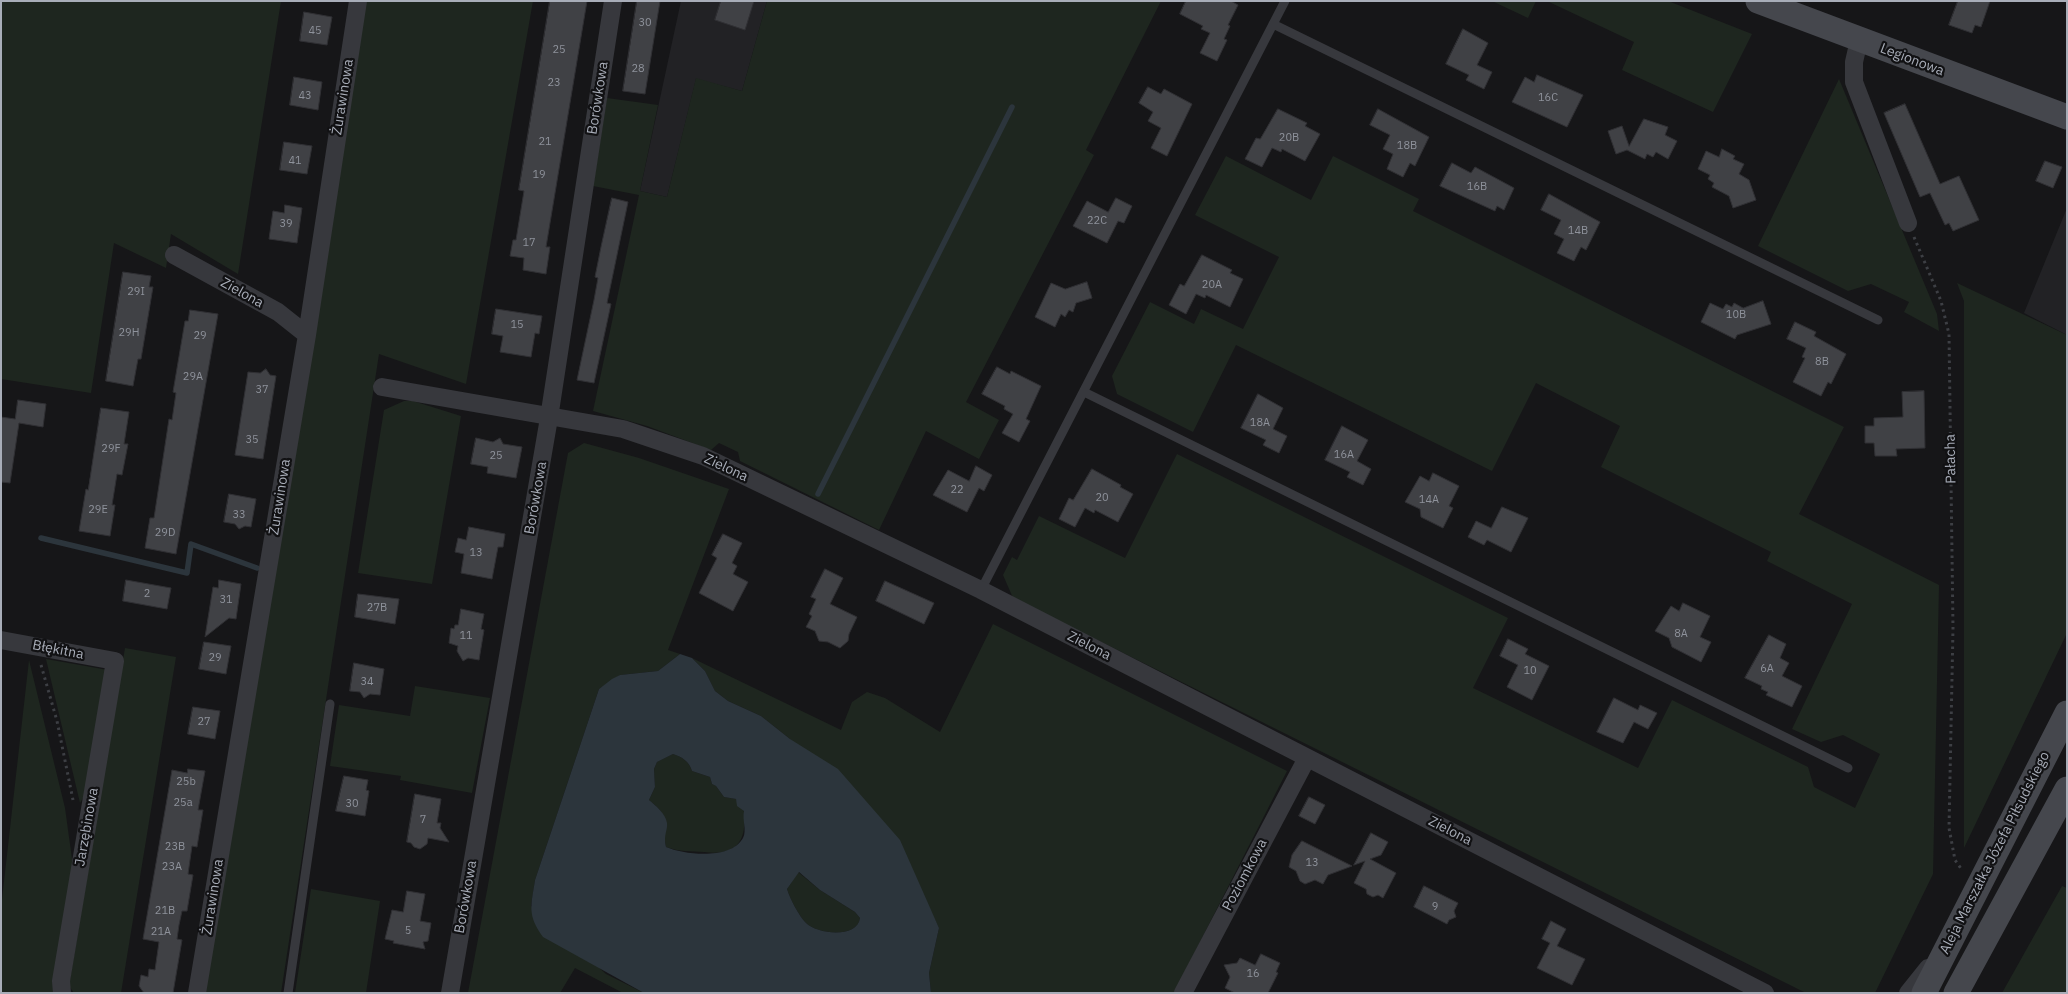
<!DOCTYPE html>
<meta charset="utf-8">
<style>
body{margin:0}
#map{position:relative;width:2068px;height:994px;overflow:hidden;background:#161618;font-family:"IBM Plex Sans",sans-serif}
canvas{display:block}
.frame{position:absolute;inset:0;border:2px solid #a8adb8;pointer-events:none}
</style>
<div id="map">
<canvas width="2068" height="994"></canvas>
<div class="frame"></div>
</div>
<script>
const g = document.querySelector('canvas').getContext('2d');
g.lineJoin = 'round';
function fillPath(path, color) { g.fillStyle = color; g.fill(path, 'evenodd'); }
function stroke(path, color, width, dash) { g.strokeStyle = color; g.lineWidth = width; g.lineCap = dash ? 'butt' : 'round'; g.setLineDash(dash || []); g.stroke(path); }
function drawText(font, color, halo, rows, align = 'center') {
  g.font = font + ' "IBM Plex Sans",sans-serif'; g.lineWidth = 4.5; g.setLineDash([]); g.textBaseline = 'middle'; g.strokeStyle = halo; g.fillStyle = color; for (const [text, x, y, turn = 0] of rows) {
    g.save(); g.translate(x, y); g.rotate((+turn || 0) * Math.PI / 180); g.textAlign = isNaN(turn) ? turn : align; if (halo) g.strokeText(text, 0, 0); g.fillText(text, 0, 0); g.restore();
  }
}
const built = new Path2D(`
 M 681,1 L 767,1 L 742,91 L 696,79 L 667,197 L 640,191 Z
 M 2067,208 L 2067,335 L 2024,313 Z`);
const green = new Path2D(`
 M 1,1 L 281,1 L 238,274 L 171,234 L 166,268 L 114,243 L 91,393 L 1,379 Z
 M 364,1 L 533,1 L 466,384 L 379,354 L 281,993 L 204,993 Z
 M 767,1 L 1161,1 L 1086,150 L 1094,155 L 966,402 L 999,420 L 979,459 L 926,431 L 879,530 L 740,461 L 738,452 L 719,443 L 711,450 L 647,426 L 593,411 L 639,195 L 593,186 L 607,98 L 658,105 L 640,191 L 667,197 L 696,78 L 742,91 Z
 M 1492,1 L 1536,1 L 1528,18 Z
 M 1547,1 L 1668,1 L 1752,34 L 1713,112 L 1622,70 L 1634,42 Z
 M 1839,79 L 1937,314 L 1939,331 L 1904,312 L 1909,302 L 1871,284 L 1848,291 L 1758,246 Z
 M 1226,156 L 1311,200 L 1333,156 L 1419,199 L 1413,211 L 1844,427 L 1799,514 L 1939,585 L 1933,874 L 1875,993 L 1806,993 L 1013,598 L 1003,575 L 1012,557 L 1017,560 L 1039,516 L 1125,558 L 1177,454 L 1508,618 L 1473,688 L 1638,768 L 1672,700 L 1808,767 L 1814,787 L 1855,808 L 1880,754 L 1843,735 L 1821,742 L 1792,729 L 1852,604 L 1767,561 L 1771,552 L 1601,467 L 1620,426 L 1536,383 L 1492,471 L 1236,345 L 1193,432 L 1117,394 L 1112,376 L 1150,302 L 1194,324 L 1201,309 L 1243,329 L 1279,257 L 1195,215 Z
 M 1957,283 L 2067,335 L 2067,633 L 1964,848 L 1964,301 Z
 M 404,401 L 413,401 L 461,416 L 432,584 L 358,573 L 384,410 Z
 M 584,443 L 639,458 L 729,489 L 668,650 L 680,654 L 658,671 L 620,675 L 599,689 L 535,880 L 531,906 L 606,974 L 644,993 L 623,993 L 575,968 L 560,993 L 468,993 L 568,453 Z
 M 993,624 L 1287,771 L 1174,993 L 931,993 L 929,973 L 939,928 L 923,895 L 790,739 L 761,716 L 728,701 L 715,691 L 705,671 L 692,658 L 841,730 L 852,702 L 867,692 L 885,698 L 940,732 Z
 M 125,648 L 176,657 L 121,993 L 74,993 L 69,986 Z
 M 46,659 L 108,670 L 91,784 L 80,803 Z
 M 29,660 L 65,808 L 73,866 L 53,993 L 1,993 L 1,908 Z
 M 415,686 L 490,698 L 472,793 L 400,780 L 401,776 L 330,766 L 339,705 L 410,716 Z
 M 673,754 C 682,757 689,761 692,771 L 710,777 L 712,784 L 716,786 L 724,797 L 736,799 C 738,804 744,808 744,812 C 747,842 736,856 704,852 C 691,851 679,852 666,847 C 661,822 675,821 649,800 L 655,787 L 654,769 L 657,762 Z
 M 798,872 L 820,890 L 855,912 L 860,918 C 857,939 817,934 806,923 C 799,916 790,899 787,889 Z
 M 2062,886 L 2067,888 L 2067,993 L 2002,993 Z
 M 311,889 L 380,901 L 366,993 L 295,993 Z`);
const water = new Path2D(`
 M 680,654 L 692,658 L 705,671 L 715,691 L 728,701 L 761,716 L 790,739 L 838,769 L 900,840 L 939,928 L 929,973 L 931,993 L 644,993 L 543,937 C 527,915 531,906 535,880 L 599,689 L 612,679 L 620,675 L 658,671 ZM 673,754 C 682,757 689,761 692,771 L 710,777 L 712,784 L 716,786 L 724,797 L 736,799 L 737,806 L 744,811 C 742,820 747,830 743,838 C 731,860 685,855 666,847 C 663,835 668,830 667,823 C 666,814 655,805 649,800 L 655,787 L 654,769 L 657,762 ZM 799,872 L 820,890 L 855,912 L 860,918 C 857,939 817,934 806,923 C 799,916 790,899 787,889 Z`);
const stream = new Path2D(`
 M 818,494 L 1012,107
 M 41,538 L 187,573 L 191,544 L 257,568`);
const building = new Path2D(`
 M 550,1 L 587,1 L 546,247 L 550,247 L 546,274 L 523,270 L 524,258 L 510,256 L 513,240 L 516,240 L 524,191 L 519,190 Z
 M 637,1 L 660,1 L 645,94 L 623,91 Z
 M 721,1 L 754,1 L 745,30 L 715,20 Z
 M 1186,1 L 1231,1 L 1238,5 L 1228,25 L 1230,26 L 1224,39 L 1227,40 L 1217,61 L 1200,53 L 1210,33 L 1201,29 L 1203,26 L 1180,14 Z
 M 1958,1 L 1990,1 L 1981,27 L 1975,25 L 1972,33 L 1949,25 Z
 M 304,12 L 332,17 L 327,45 L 300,41 Z
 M 1463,29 L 1488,43 L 1477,65 L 1492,72 L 1484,89 L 1466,80 L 1469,75 L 1446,64 Z
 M 1537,75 L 1583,95 L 1567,127 L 1512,102 L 1525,77 L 1534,82 Z
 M 294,77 L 322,82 L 318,110 L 290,105 Z
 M 1148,87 L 1161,94 L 1164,89 L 1192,104 L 1167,156 L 1151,148 L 1161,128 L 1148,121 L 1153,112 L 1139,103 Z
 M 1905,104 L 1940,184 L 1959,176 L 1979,220 L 1953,231 L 1949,223 L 1945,225 L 1930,193 L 1920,197 L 1884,113 Z
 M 1278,109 L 1307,123 L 1305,126 L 1320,134 L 1305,161 L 1282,149 L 1281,152 L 1272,148 L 1262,167 L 1245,159 L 1256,138 L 1260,139 Z
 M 1378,109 L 1429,137 L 1415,166 L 1410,163 L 1403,177 L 1387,169 L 1393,154 L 1383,149 L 1390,135 L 1370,125 Z
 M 1644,119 L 1668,127 L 1665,135 L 1677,141 L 1668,159 L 1656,152 L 1653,157 L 1647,154 L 1645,159 L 1627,150 L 1616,154 L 1608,131 L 1622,126 L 1629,146 Z
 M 284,142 L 312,146 L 307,174 L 280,170 Z
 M 1722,149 L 1735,156 L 1733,159 L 1744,164 L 1739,174 L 1749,180 L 1756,200 L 1733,208 L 1729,196 L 1712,187 L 1714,183 L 1708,179 L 1710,175 L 1698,169 L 1706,151 L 1719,157 Z
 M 2045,161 L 2062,167 L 2053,188 L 2036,181 Z
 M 1452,163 L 1471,173 L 1475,167 L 1514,188 L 1504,210 L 1497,206 L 1495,211 L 1440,186 Z
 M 1549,194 L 1600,222 L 1586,250 L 1581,247 L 1574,261 L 1557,253 L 1564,239 L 1554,234 L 1561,220 L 1541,210 Z
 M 612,198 L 628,202 L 607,303 L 611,304 L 594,383 L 577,380 L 594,300 L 598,278 L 595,277 L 601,247 Z
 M 1116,198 L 1132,206 L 1124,223 L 1118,221 L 1107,243 L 1073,226 L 1087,201 L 1108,212 Z
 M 285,205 L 302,208 L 297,243 L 269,239 L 273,211 L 284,213 Z
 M 1202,255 L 1232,270 L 1230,273 L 1243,279 L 1230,307 L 1206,295 L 1205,298 L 1196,294 L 1186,314 L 1169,305 L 1180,284 L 1184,286 Z
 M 123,272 L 151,276 L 149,287 L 153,287 L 141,359 L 138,359 L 133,386 L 106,381 Z
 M 1087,282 L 1092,298 L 1076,303 L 1073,312 L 1069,310 L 1065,317 L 1061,314 L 1055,327 L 1035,317 L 1051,283 L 1065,289 Z
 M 1763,301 L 1771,324 L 1737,335 L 1735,339 L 1701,322 L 1710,303 L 1723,309 L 1726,304 L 1732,307 L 1734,303 L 1743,308 Z
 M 496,309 L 542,316 L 539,334 L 535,333 L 531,357 L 500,352 L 503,336 L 492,334 Z
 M 190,310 L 218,314 L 176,554 L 145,548 L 150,518 L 154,518 L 169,419 L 172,420 L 176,393 L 173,392 L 185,321 L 188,321 Z
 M 1795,322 L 1816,332 L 1814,336 L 1846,354 L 1831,384 L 1828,382 L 1821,396 L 1793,382 L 1805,358 L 1802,357 L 1806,348 L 1787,339 Z
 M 997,367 L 1010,374 L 1011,371 L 1041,386 L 1026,419 L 1030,421 L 1019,442 L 1002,433 L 1013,414 L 1004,409 L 1005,406 L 982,394 Z
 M 266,369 L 270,375 L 276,376 L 263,459 L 235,455 L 248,372 L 260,373 Z
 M 1924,391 L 1925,448 L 1896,449 L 1897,456 L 1875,456 L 1874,443 L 1865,443 L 1865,426 L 1874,426 L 1874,418 L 1903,417 L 1902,392 Z
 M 1258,394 L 1283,408 L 1273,429 L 1287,436 L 1279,453 L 1263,445 L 1266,440 L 1241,428 Z
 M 18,400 L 46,404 L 43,427 L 19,423 L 10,483 L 1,482 L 1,417 L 15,419 Z
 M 101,408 L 129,412 L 124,444 L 128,444 L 122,475 L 117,474 L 112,505 L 115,505 L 110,536 L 79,531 L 86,489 L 88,490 Z
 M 1342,426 L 1368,440 L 1357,461 L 1371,469 L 1363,485 L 1347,477 L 1350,472 L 1325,460 Z
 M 476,438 L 493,442 L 500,438 L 503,444 L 522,447 L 516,478 L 487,473 L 488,467 L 471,464 Z
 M 976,466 L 992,475 L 984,491 L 979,488 L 967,512 L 933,495 L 948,470 L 969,481 Z
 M 1092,469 L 1121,485 L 1120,487 L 1133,494 L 1118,522 L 1095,510 L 1094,513 L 1085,508 L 1075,527 L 1059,519 L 1069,498 L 1073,500 Z
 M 1433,473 L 1459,486 L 1449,506 L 1453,508 L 1443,528 L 1421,517 L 1420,509 L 1405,502 L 1420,476 L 1429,481 Z
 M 229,494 L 256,499 L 251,527 L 245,526 L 239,529 L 235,524 L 224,522 Z
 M 1502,507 L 1528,518 L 1511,552 L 1487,540 L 1484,545 L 1468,537 L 1476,521 L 1491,528 Z
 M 469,527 L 505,534 L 503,547 L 498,547 L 492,579 L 461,573 L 464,554 L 455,552 L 458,538 L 466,540 Z
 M 723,534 L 742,543 L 732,563 L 737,566 L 733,574 L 748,582 L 733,611 L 699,593 L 717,558 L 712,555 Z
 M 825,569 L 843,578 L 830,604 L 857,617 L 849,634 L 848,641 L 840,648 L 828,642 L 819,641 L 815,631 L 806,627 L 812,616 L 809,614 L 816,599 L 811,597 Z
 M 126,580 L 171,588 L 167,609 L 123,601 Z
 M 219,580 L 241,584 L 236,619 L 229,618 L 205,637 L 213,587 L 218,588 Z
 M 885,581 L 934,603 L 924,624 L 876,601 Z
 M 358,594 L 399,599 L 395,624 L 355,617 Z
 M 1683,603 L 1710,616 L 1700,637 L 1711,642 L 1701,662 L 1672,647 L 1669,638 L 1655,631 L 1671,606 L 1679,611 Z
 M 461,609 L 484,614 L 481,629 L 484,630 L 479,660 L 468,658 L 463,661 L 457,651 L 458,646 L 449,643 L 451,628 L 454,629 L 455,625 L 458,625 Z
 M 1769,635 L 1786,644 L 1780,658 L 1789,663 L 1782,676 L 1802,686 L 1792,707 L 1766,695 L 1768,692 L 1761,689 L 1762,686 L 1745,678 Z
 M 1508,639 L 1528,649 L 1525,654 L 1549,666 L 1532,700 L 1507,687 L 1518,665 L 1500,656 Z
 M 204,642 L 231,646 L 226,674 L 199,669 Z
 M 354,663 L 384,669 L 380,695 L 370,694 L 364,698 L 360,692 L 350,691 Z
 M 1614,698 L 1638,710 L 1640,705 L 1657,713 L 1648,729 L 1634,722 L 1623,743 L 1597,732 Z
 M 193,707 L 220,711 L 215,739 L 188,734 Z
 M 188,769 L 205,771 L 198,810 L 203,810 L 197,847 L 192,846 L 188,874 L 193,875 L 187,911 L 182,911 L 179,925 L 177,939 L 182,940 L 173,993 L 144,993 L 139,986 L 141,975 L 148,977 L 149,969 L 155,970 L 159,942 L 143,939 L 172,770 L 187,773 Z
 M 344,776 L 368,780 L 366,790 L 369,791 L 365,816 L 336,811 Z
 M 415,794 L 441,799 L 437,823 L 441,823 L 440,828 L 449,842 L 428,838 L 427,844 L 420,849 L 414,847 L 411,843 L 407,842 Z
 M 1309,797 L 1325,805 L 1315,824 L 1299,816 Z
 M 1371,833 L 1388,842 L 1381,855 L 1370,859 L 1396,873 L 1383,898 L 1378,895 L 1373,897 L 1367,894 L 1366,889 L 1354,883 L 1365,861 L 1354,865 Z
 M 1302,841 L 1352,866 L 1328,875 L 1323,884 L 1315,880 L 1305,884 L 1300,881 L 1296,871 L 1289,867 L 1292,855 Z
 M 1424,886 L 1458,903 L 1454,911 L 1456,917 L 1449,920 L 1447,924 L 1414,907 Z
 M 407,891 L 425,894 L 420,921 L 431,923 L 428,941 L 423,942 L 425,949 L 393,943 L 394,941 L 385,939 L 392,910 L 403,912 Z
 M 1551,921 L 1566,929 L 1557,946 L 1585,959 L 1572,985 L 1537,968 L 1550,943 L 1542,939 Z
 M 1261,954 L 1280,963 L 1276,972 L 1278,973 L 1268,993 L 1235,993 L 1225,988 L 1230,977 L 1224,965 L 1237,963 L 1240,958 L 1255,965 Z`);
const path = new Path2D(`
 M 1914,237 L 1941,301 L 1949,334 L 1953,628 L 1949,828 L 1955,860 L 1962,870
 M 41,665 L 57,721 L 73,800`);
const lane = new Path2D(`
 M 1273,24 L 1878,320
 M 1084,392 L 1848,768
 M 981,590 L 1285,1
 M 288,993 L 330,704`);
const street = new Path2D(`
 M 1859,40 L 1854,62 L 1854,82 L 1908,223
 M 174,255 L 278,312 L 307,335
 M 382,387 L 623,429 L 703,456 L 981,590 L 1765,993
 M 1,640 L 115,661 L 61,981 L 62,993
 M 197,993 L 307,335 L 358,1
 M 450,993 L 549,418 L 613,1
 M 1183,993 L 1307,758
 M 1908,993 L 1928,968`);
const secondary = new Path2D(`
 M 1758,1 L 2067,117
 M 1924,993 L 2067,713
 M 1956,993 L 2067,789`);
const numberNames = [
 ["30",645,23],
 ["45",315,31],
 ["25",559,50],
 ["28",638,69],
 ["23",554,83],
 ["43",305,96],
 ["16C",1548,98],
 ["20B",1289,138],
 ["21",545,142],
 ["18B",1407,146],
 ["41",295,161],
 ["19",539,175],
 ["16B",1477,187],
 ["22C",1097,221],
 ["39",286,224],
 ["14B",1578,231],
 ["17",529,243],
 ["20A",1212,285],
 ["29I",136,292],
 ["10B",1736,315],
 ["15",517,325],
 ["29H",129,333],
 ["29",200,336],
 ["8B",1822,362],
 ["29A",193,377],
 ["37",262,390],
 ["18A",1260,423],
 ["35",252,440],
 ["29F",111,449],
 ["16A",1344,455],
 ["25",496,456],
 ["22",957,490],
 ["20",1102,498],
 ["14A",1429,500],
 ["29E",98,510],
 ["33",239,515],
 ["29D",165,533],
 ["13",476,553],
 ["2",147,594],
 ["31",226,600],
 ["27B",377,608],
 ["8A",1681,634],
 ["11",466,636],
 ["29",215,658],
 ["6A",1767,669],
 ["10",1530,671],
 ["34",367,682],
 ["27",204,722],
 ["25b",186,782],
 ["25a",183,803],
 ["30",352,804],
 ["7",423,820],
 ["23B",175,847],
 ["13",1312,863],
 ["23A",172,867],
 ["9",1435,907],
 ["21B",165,911],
 ["5",408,931],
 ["21A",161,932],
 ["16",1253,974]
];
const streetNames = [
 ["Legionowa",1912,60,21],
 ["Żurawinowa",343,97,-81],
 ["Borówkowa",598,98,-81],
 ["Zielona",242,293,29],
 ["Pałacha",1951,459,-91],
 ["Zielona",726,468,25],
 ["Żurawinowa",280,497,-81],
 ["Borówkowa",536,498,-80],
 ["Zielona",1089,646,27],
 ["Błękitna",58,650,11],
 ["Jarzębinowa",87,827,-80],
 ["Zielona",1450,831,27],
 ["Aleja Marszałka Józefa Piłsudskiego",1995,853,-63],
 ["Poziomkowa",1245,875,-62],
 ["Żurawinowa",213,897,-81],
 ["Borówkowa",466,897,-80]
];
fillPath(built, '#222225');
fillPath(green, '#1e261f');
fillPath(water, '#2c353c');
stroke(stream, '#2c353c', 5.5);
fillPath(building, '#404145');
stroke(building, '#303034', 1);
stroke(path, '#3d3f44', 3, [2.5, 4]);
stroke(lane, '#37383d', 9);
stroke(street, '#37383d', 18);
stroke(secondary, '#45474d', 25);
drawText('11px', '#8e929b', null, numberNames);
drawText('14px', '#a8adb8', '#111113', streetNames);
</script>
